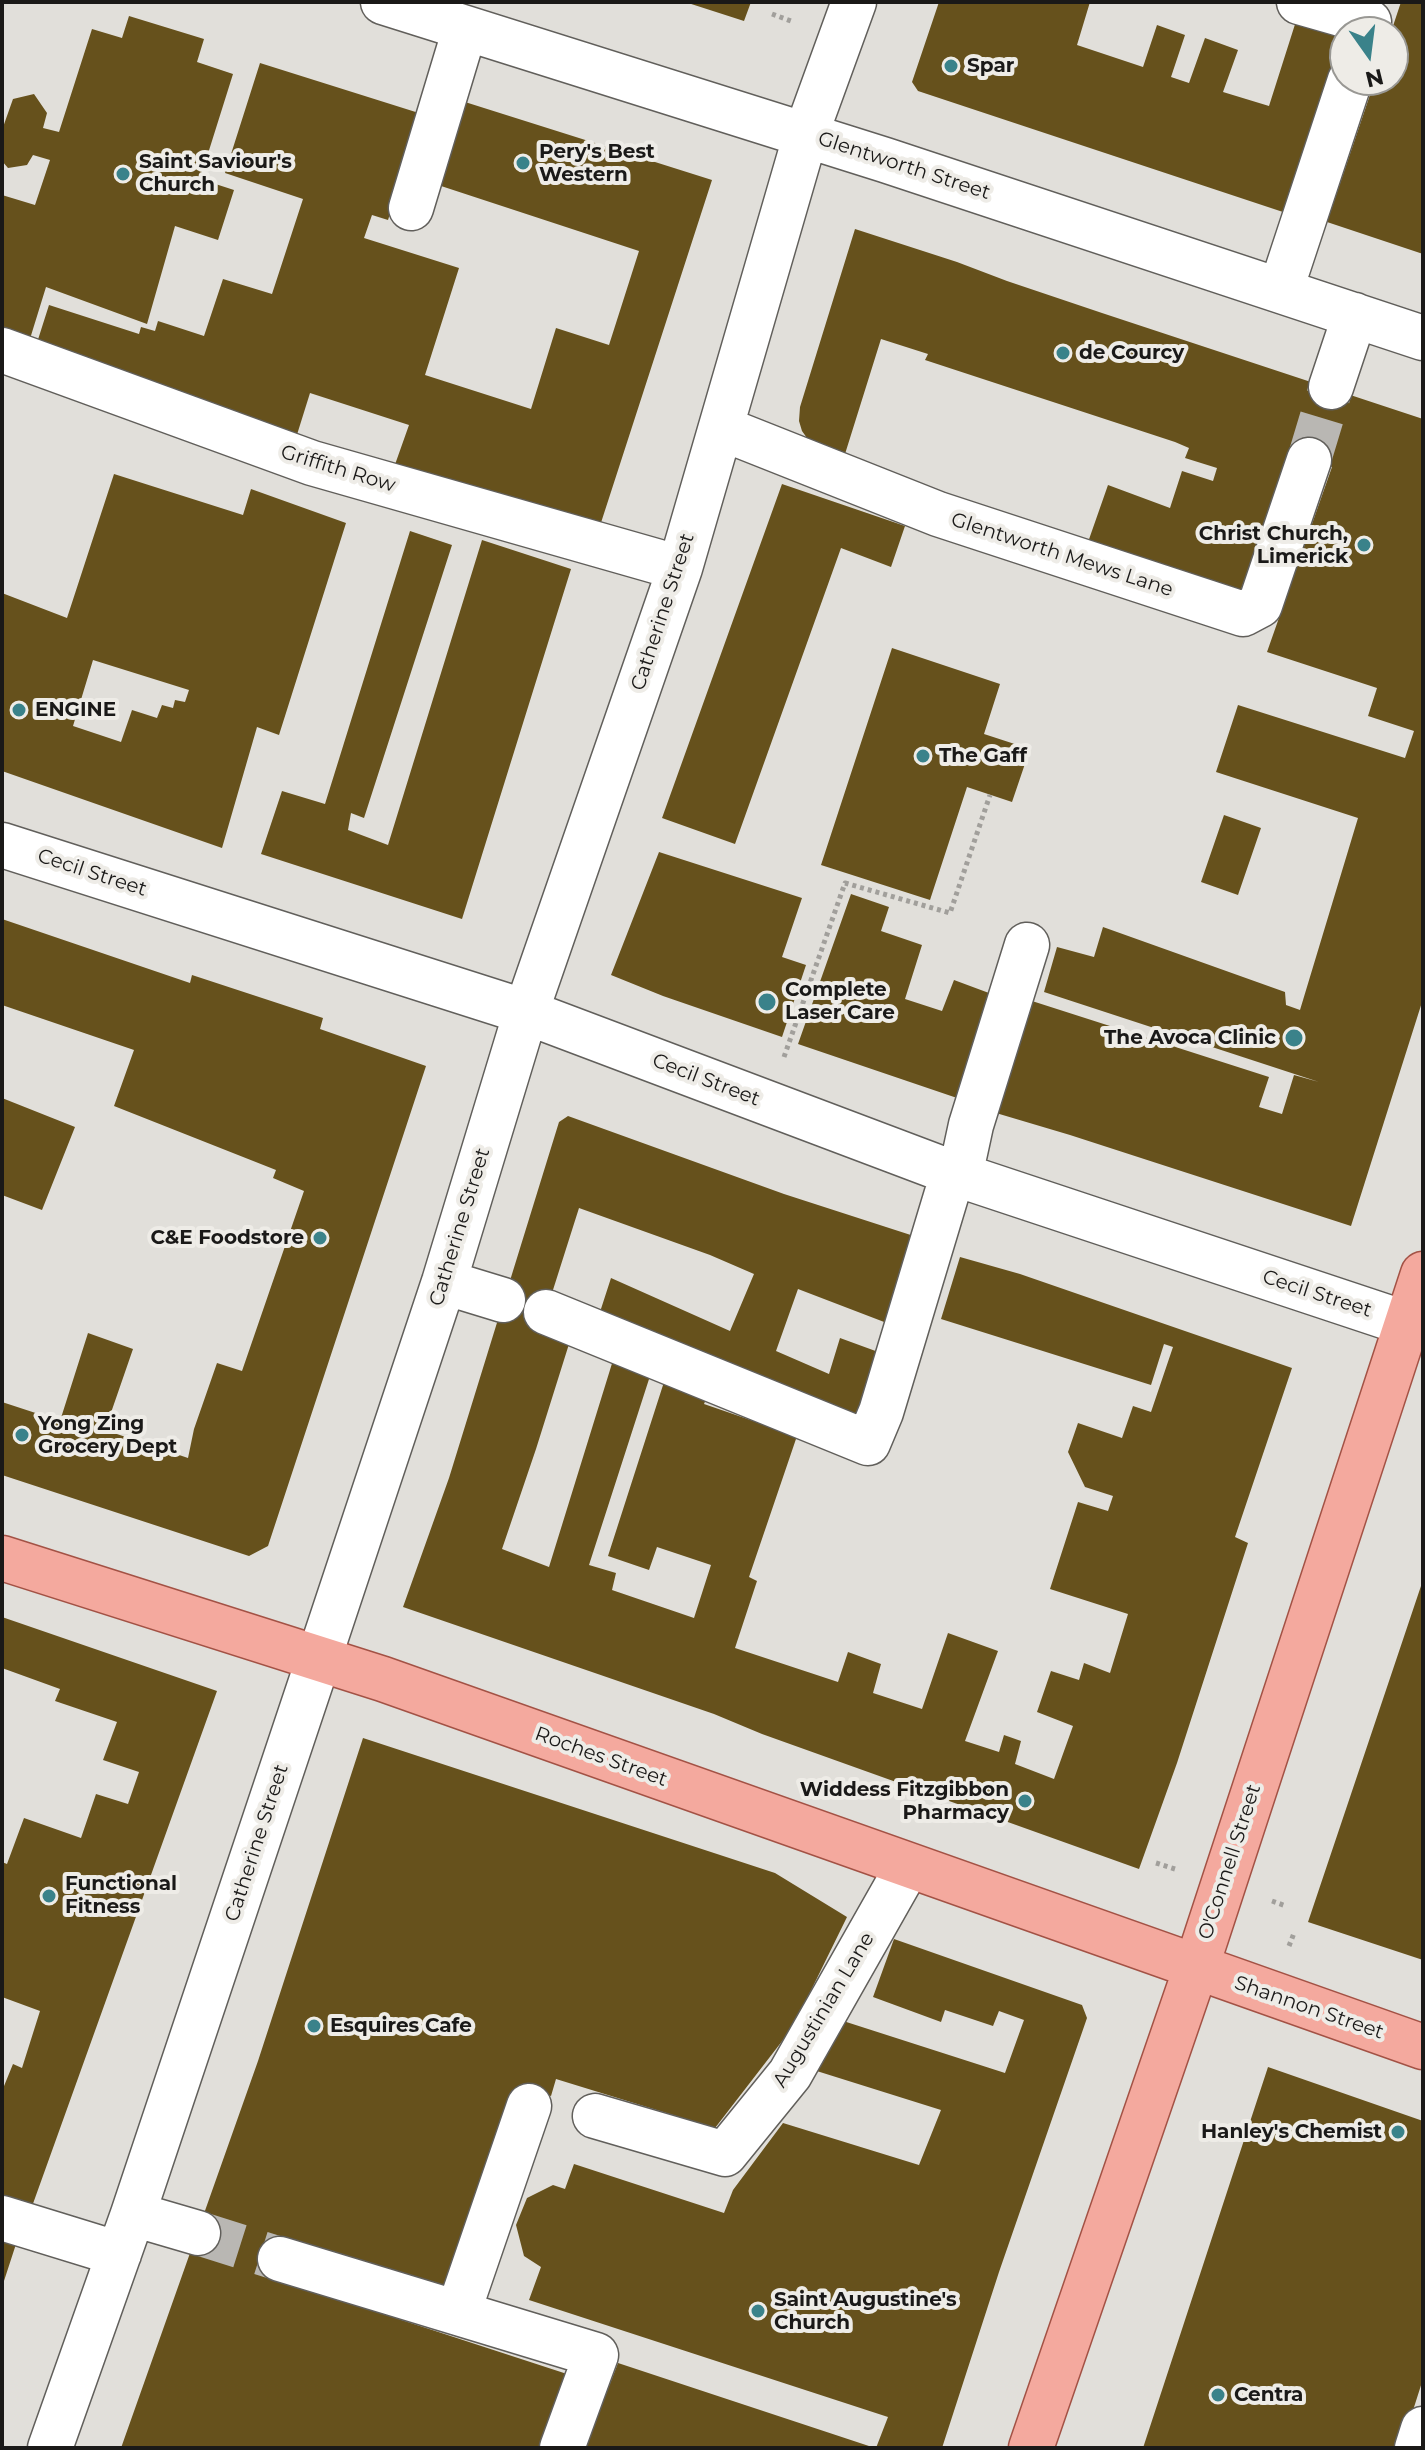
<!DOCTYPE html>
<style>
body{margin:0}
#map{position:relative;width:1425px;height:2450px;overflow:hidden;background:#e1dfda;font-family:Montserrat,sans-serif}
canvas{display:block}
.frame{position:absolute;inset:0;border:4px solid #1a1918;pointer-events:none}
.north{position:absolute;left:1329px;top:16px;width:80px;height:80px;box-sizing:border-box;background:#eeece7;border:2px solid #999894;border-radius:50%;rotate:166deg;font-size:22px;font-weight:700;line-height:32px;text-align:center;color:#1a1918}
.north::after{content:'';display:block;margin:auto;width:28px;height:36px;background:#3a828a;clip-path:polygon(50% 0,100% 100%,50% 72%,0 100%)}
</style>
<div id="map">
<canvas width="1425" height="2450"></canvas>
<div class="frame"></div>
<div class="north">N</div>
</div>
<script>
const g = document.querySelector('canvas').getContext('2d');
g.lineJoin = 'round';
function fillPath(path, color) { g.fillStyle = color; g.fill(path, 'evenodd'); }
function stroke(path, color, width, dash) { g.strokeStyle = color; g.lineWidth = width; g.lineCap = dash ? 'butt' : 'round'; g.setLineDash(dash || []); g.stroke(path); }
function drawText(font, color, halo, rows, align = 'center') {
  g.font = font + ' Montserrat,sans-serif'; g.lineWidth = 8; g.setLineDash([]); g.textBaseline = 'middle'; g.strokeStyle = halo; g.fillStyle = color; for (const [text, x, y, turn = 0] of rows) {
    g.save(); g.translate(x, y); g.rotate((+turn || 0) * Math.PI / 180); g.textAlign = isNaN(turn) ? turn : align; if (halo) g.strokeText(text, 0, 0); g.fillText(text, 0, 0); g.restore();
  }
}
const building = new Path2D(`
 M 685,2 L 751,2 L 744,21 Z
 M 939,2 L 1090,2 L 1077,45 L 1143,67 L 1157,25 L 1185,35 L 1171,77 L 1189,83 L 1205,38 L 1238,50 L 1223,92 L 1269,106 L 1297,18 L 1339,32 L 1342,45 L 1286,213 L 918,91 L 912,82 Z
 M 1401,2 L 1423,2 L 1423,254 L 1327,222 L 1375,80 L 1393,80 L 1393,32 L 1391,32 Z
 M 129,16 L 204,39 L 197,62 L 233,74 L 200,179 L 234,190 L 218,240 L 175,226 L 147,324 L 46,287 L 29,342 L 2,333 L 2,195 L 35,205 L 50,160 L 33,155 L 27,165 L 8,168 L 2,161 L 2,130 L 13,99 L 34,94 L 47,113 L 43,128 L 59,132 L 92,29 L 122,38 Z
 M 260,63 L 422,114 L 388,220 L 372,215 L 364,238 L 459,268 L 425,375 L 531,409 L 556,328 L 609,345 L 639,251 L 438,185 L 465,102 L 712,180 L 597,535 L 392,473 L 409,425 L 310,393 L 295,441 L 35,349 L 49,305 L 139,334 L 141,327 L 155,331 L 158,321 L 204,336 L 223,279 L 272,294 L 303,199 L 225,173 Z
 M 855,229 L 957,262 L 1007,281 L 1102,313 L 1423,419 L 1423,999 L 1351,1226 L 1070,1135 L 996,1113 L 1032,1001 L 1269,1077 L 1259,1107 L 1282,1114 L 1294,1075 L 1319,1082 L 1044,992 L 1057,947 L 1094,957 L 1103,927 L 1285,992 L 1286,1005 L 1300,1010 L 1358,818 L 1216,772 L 1238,705 L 1405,758 L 1414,731 L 1368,716 L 1377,688 L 1267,652 L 1332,467 L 1291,453 L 1239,595 L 1087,545 L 1108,485 L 1170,508 L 1182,471 L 1213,481 L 1217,468 L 1185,458 L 1189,448 L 1175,442 L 925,360 L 928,354 L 881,339 L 845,454 L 817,443 L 807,438 L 802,431 L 799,421 L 800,407 Z
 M 114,474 L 243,515 L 251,489 L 346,523 L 279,735 L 257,727 L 222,848 L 2,771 L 2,593 L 67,618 ZM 93,660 L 189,690 L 185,702 L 175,700 L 173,708 L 162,705 L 157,718 L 132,710 L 121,742 L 73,726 Z
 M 782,484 L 905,526 L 891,567 L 841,548 L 735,844 L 662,818 Z
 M 410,531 L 452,545 L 364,818 L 351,813 L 348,830 L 388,845 L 482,540 L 571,569 L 462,919 L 261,854 L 282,791 L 325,804 Z
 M 892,648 L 1000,684 L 984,734 L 1030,749 L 1012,802 L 967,787 L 930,900 L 821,865 Z
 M 1224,815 L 1261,828 L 1238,895 L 1201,882 Z
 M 659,852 L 802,898 L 782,957 L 806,965 L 782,1037 L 663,996 L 611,975 Z
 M 851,894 L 889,907 L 881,931 L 922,945 L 905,999 L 942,1011 L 954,980 L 997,996 L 960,1099 L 798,1044 Z
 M 2,919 L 190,983 L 192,975 L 323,1018 L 320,1029 L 426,1066 L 268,1546 L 249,1556 L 2,1475 L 2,1402 L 60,1421 L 88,1333 L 133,1349 L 105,1430 L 188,1458 L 194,1429 L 217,1363 L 242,1371 L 304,1191 L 273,1178 L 276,1170 L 114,1106 L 134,1050 L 2,1005 Z
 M 2,1098 L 75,1127 L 42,1210 L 2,1195 Z
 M 568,1116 L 784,1194 L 920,1238 L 892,1325 L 798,1289 L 776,1351 L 829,1374 L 840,1338 L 881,1353 L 859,1427 L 600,1312 L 611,1278 L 730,1331 L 754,1274 L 710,1255 L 579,1208 L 539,1334 L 569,1344 L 536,1449 L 502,1549 L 549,1567 L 614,1357 L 650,1376 L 589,1565 L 616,1573 L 612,1590 L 694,1618 L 711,1565 L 657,1547 L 649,1570 L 608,1556 L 664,1382 L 707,1397 L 704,1404 L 797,1436 L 749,1577 L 757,1581 L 735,1648 L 838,1682 L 848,1652 L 881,1664 L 873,1693 L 922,1709 L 948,1633 L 998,1651 L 965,1741 L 999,1752 L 1004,1735 L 1021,1741 L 1015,1764 L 1054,1779 L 1073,1726 L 1037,1712 L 1051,1671 L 1079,1680 L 1084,1663 L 1110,1673 L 1128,1614 L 1050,1589 L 1078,1502 L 1108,1511 L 1113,1496 L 1085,1487 L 1068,1452 L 1078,1423 L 1122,1438 L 1133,1406 L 1151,1412 L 1173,1347 L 1164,1344 L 1151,1385 L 941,1319 L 960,1257 L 1020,1274 L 1292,1368 L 1235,1537 L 1248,1543 L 1177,1763 L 1139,1869 L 762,1734 L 714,1714 L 403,1607 L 449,1478 L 559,1122 Z
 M 1423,1580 L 1423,1960 L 1308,1922 Z
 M 2,1617 L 217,1691 L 30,2212 L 2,2202 L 2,2091 L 13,2064 L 22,2068 L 40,2011 L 2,1997 L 2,1862 L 7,1864 L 24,1818 L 81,1838 L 96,1794 L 128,1804 L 139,1772 L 103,1760 L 117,1722 L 55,1701 L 60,1689 L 2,1668 Z
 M 363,1738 L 775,1873 L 847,1917 L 793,2027 L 715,2128 L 556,2079 L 551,2096 L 519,2086 L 447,2289 L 273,2278 L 567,2374 L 539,2448 L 121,2448 L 258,2061 Z
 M 894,1939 L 1082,2005 L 1087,2018 L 999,2272 L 942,2448 L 876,2448 L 888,2417 L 529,2300 L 541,2267 L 524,2256 L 516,2225 L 527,2198 L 553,2185 L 565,2189 L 574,2164 L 724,2213 L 733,2190 L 783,2123 L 919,2165 L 941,2110 L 804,2067 L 837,2019 L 1005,2073 L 1024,2020 L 999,2011 L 993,2026 L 945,2010 L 941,2022 L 873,1997 Z
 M 1268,2067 L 1423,2121 L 1423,2379 L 1401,2448 L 1143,2448 Z
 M 2,2236 L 17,2241 L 3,2284 L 2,2284 Z
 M 618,2363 L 872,2447 L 872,2448 L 585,2448 Z`);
const minorTunnel = new Path2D(`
 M 1309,460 L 1331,387
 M 198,2233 L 280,2259`);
const path = new Path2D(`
 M 772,14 L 791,21
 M 784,1057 L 845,883 L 950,913 L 990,795
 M 1156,1863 L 1175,1869
 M 1272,1901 L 1286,1906
 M 1289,1946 L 1294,1933`);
const minor = new Path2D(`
 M 383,2 L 885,160 L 1423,338
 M 1299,2 L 1369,22 L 1366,32
 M 411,208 L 465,29
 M 1281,289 L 1350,80
 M 2,350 L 312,463 L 680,568
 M 1331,387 L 1355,315
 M 721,428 L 938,514 L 1243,614 L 1260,605 L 1309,460
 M 2,845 L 526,1012 L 953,1173 L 1423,1329
 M 960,1176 L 971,1125 L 1027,945
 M 444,1282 L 503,1300
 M 546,1312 L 868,1443 L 881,1412 L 953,1173
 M 595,2116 L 725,2154 L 790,2074 L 908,1866
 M 133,2214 L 198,2233
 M 2,2218 L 119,2254
 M 280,2259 L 596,2355 L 562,2448
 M 458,2313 L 529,2106
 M 50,2448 L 133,2214 L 319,1658 L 444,1282 L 526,1012 L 680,568 L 806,134 L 854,2
 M 1417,2448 L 1423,2429`);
const major = new Path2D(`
 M 2,1558 L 383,1679 L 1423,2047
 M 1031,2448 L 1196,1968 L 1423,1274`);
const markers = [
 [951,66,8,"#3a828a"],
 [523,163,8,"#3a828a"],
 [123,174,8,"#3a828a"],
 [1063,353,8,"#3a828a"],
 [1364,545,8,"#3a828a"],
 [19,710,8,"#3a828a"],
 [923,756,8,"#3a828a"],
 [767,1002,10,"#3a828a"],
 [1294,1038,10,"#3a828a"],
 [320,1238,8,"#3a828a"],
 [22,1435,8,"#3a828a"],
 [1025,1801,8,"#3a828a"],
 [49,1896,8,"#3a828a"],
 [314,2026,8,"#3a828a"],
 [1398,2132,8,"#3a828a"],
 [758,2311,8,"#3a828a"],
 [1218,2395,8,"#3a828a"]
];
const poiNames = [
 ["Spar",967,66],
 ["Pery's Best",539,152],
 ["Western",539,175],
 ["Saint Saviour's",139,162],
 ["Church",139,185],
 ["de Courcy",1079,353],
 ["Christ Church,",1348,534,"right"],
 ["Limerick",1348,557,"right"],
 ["ENGINE",35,710],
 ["The Gaff",939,756],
 ["Complete",785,990],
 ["Laser Care",785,1013],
 ["The Avoca Clinic",1276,1038,"right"],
 ["C&E Foodstore",304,1238,"right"],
 ["Yong Zing",38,1424],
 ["Grocery Dept",38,1447],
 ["Widdess Fitzgibbon",1009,1790,"right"],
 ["Pharmacy",1009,1813,"right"],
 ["Functional",65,1884],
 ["Fitness",65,1907],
 ["Esquires Cafe",330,2026],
 ["Hanley's Chemist",1382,2132,"right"],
 ["Saint Augustine's",774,2300],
 ["Church",774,2323],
 ["Centra",1234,2395]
];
const streetNames = [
 ["Glentworth Street",904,166,18],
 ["Griffith Row",338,469,17],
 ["Glentworth Mews Lane",1062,555,18],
 ["Catherine Street",663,612,-72],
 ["Cecil Street",92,873,18],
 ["Cecil Street",706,1080,21],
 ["Catherine Street",460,1227,-73],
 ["Cecil Street",1317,1294,18],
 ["Roches Street",601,1757,20],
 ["Catherine Street",257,1843,-72],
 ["O'Connell Street",1230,1862,-72],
 ["Shannon Street",1309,2008,19],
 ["Augustinian Lane",824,2010,-59]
];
fillPath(building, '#66511c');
stroke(minorTunnel, '#b9b7b3', 44, [44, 22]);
stroke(minor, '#615f5b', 47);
stroke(major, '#a35245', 47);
stroke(path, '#a19f9b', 5, [4, 4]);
stroke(minor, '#fff', 44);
stroke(major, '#f4a99e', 44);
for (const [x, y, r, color] of markers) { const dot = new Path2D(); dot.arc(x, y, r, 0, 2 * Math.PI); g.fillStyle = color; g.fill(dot); stroke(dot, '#eeece7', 3); }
drawText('bold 20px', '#1a1918', '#eeece7', poiNames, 'left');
drawText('20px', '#1a1918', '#eeece7', streetNames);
</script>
